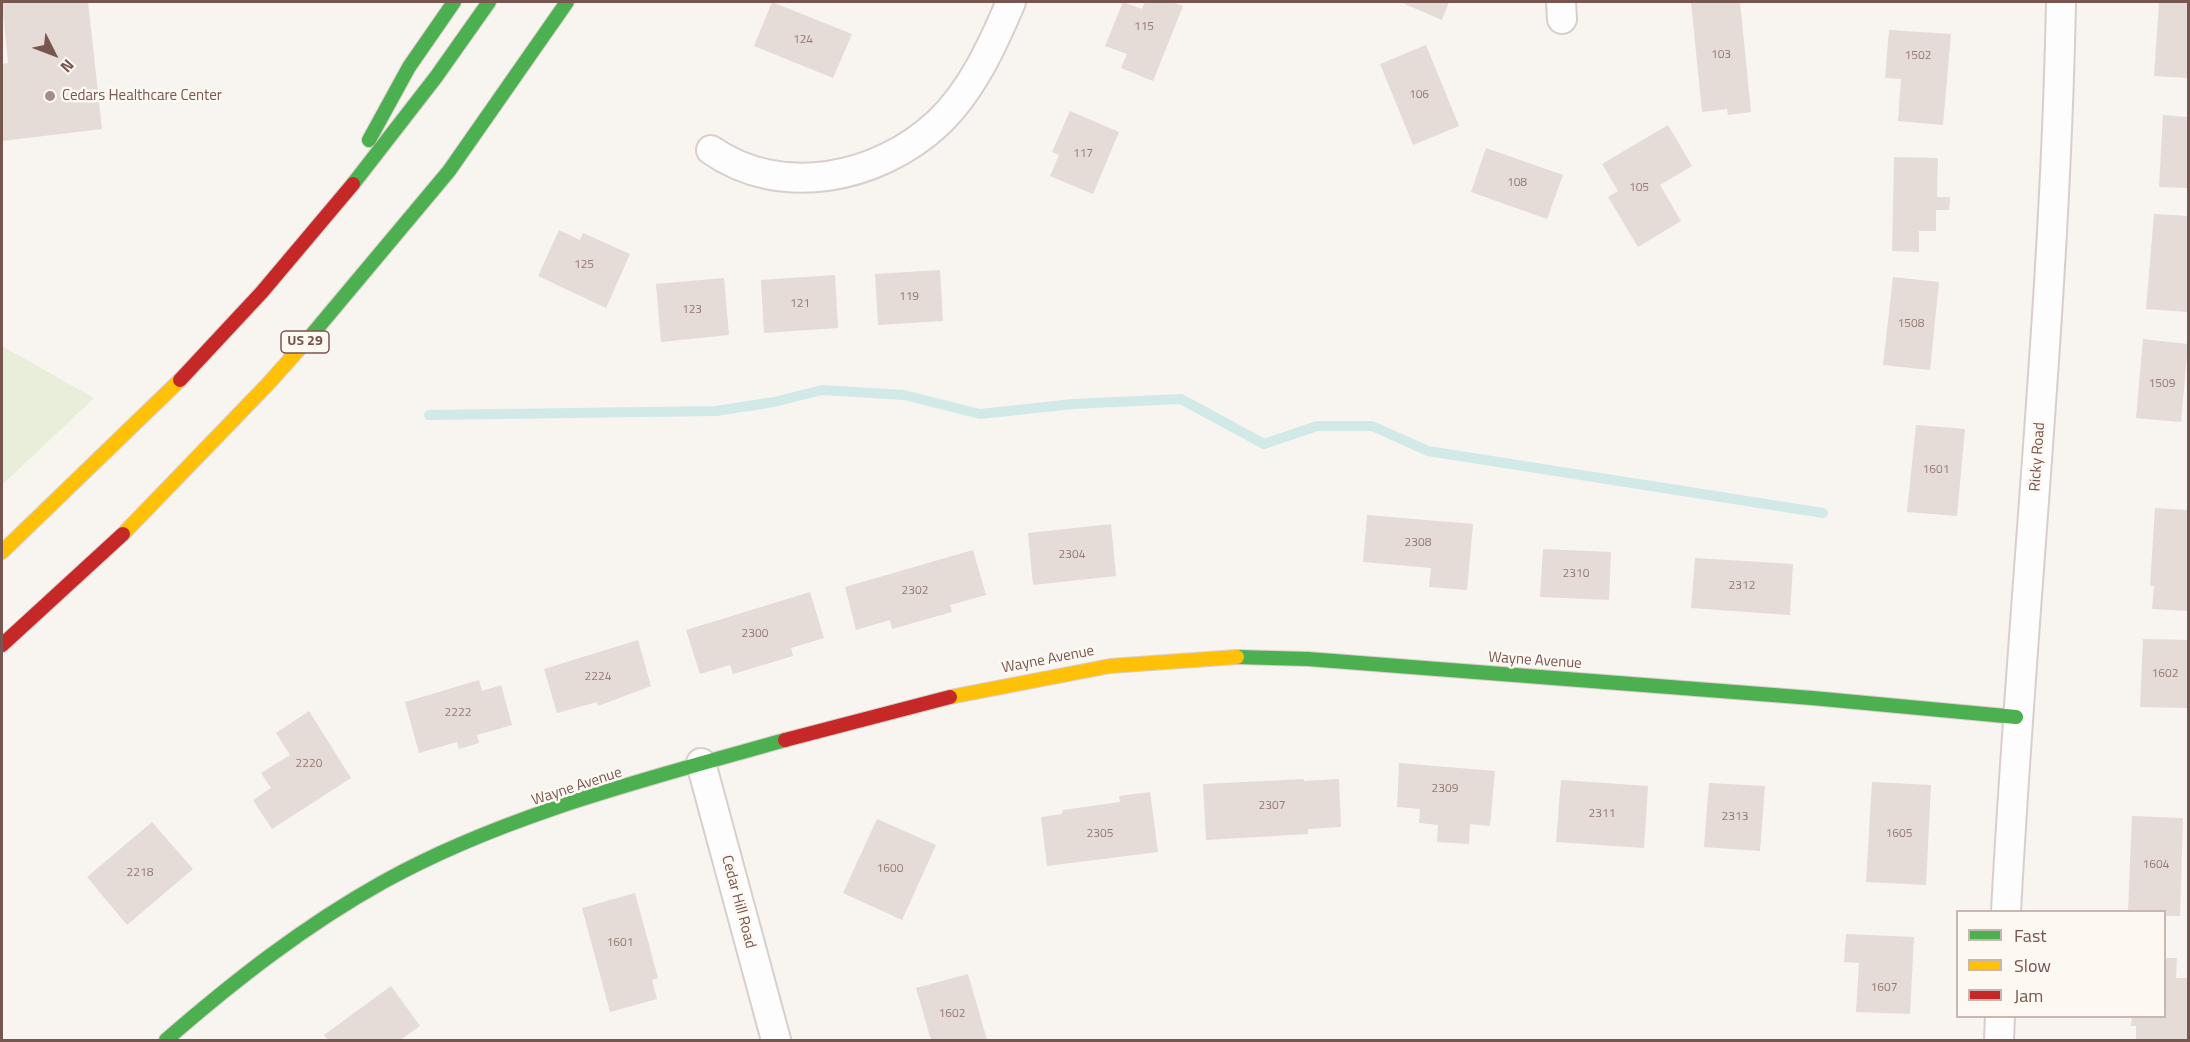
<!DOCTYPE html>
<style>
body{margin:0}
#map{position:relative;width:2190px;height:1042px;overflow:hidden;background:#f8f4f0;font-family:"Titillium Web",sans-serif}
canvas{display:block}
.frame{position:absolute;inset:0;border:3px solid #77564f;pointer-events:none}
.legend{position:absolute;left:1956px;top:910px;width:210px;height:108px;box-sizing:border-box;background:#fef8f3;border:2px solid #c8b7b1;margin:0;padding:8px 10px;list-style:none;font-size:18px;color:#77564f}
.legend li{display:flex;align-items:center;gap:12px;height:30px}
.legend b{width:30px;border:2px solid #c8b7b1}
.north{position:absolute;left:24px;top:24px;width:60px;height:60px;-webkit-text-stroke:4px #fef8f3;paint-order:stroke;rotate:132deg;font-size:16px;font-weight:700;line-height:24px;text-align:center;color:#77564f}
.north::after{content:'';display:block;margin:auto;width:21px;height:27px;background:#77564f;clip-path:polygon(50% 0,100% 100%,50% 72%,0 100%)}
</style>
<div id="map">
<canvas width="2190" height="1042"></canvas>
<div class="frame"></div>
<ul class="legend">
<li><b style="height:8px;background:#4caf50"></b>Fast</li>
<li><b style="height:8px;background:#ffc107"></b>Slow</li>
<li><b style="height:8px;background:#c62828"></b>Jam</li>
</ul>
<div class="north">N</div>
</div>
<script>
const g = document.querySelector('canvas').getContext('2d');
g.lineJoin = 'round';
function fillPath(path, color) { g.fillStyle = color; g.fill(path, 'evenodd'); }
function stroke(path, color, width, dash) { g.strokeStyle = color; g.lineWidth = width; g.lineCap = dash ? 'butt' : 'round'; g.setLineDash(dash || []); g.stroke(path); }
function drawText(font, color, halo, rows, align = 'center') {
  g.font = font + ' "Titillium Web",sans-serif'; g.lineWidth = 5; g.setLineDash([]); g.textBaseline = 'middle'; g.strokeStyle = halo; g.fillStyle = color; for (const [text, x, y, turn = 0] of rows) {
    g.save(); g.translate(x, y); g.rotate((+turn || 0) * Math.PI / 180); g.textAlign = isNaN(turn) ? turn : align; if (halo) g.strokeText(text, 0, 0); g.fillText(text, 0, 0); g.restore();
  }
}
const green = new Path2D(`
 M 2,346 L 94,398 L 2,485 Z`);
const stream = new Path2D(`
 M 429,415 L 716,411 L 774,402 L 822,390 L 904,395 L 980,414 L 1073,404 L 1181,399 L 1264,444 L 1317,426 L 1372,426 L 1428,451 L 1823,513`);
const building = new Path2D(`
 M 2,2 L 88,2 L 102,129 L 2,141 L 2,64 L 8,63 Z
 M 772,2 L 852,34 L 833,78 L 754,46 Z
 M 1123,2 L 1142,9 L 1145,2 L 1172,2 L 1183,6 L 1153,81 L 1121,68 L 1127,54 L 1105,46 Z
 M 1400,2 L 1449,2 L 1442,20 Z
 M 1691,2 L 1740,2 L 1751,112 L 1728,115 L 1727,109 L 1702,112 Z
 M 2159,2 L 2188,2 L 2188,78 L 2154,76 Z
 M 1889,30 L 1951,34 L 1943,125 L 1898,121 L 1901,79 L 1885,78 Z
 M 1426,45 L 1459,126 L 1413,145 L 1380,64 Z
 M 1070,111 L 1119,132 L 1093,194 L 1050,176 L 1059,155 L 1052,152 Z
 M 2163,115 L 2188,117 L 2188,188 L 2159,187 Z
 M 1668,125 L 1692,166 L 1660,185 L 1681,221 L 1638,247 L 1608,197 L 1618,191 L 1602,164 Z
 M 1486,148 L 1563,175 L 1547,219 L 1471,192 Z
 M 1894,157 L 1938,158 L 1937,197 L 1950,197 L 1949,210 L 1936,210 L 1936,231 L 1919,231 L 1919,252 L 1892,251 Z
 M 2154,214 L 2188,216 L 2188,312 L 2146,309 Z
 M 559,230 L 580,240 L 583,233 L 630,254 L 606,308 L 538,276 Z
 M 940,270 L 943,321 L 878,325 L 875,274 Z
 M 835,275 L 838,328 L 764,333 L 761,280 Z
 M 1893,277 L 1939,282 L 1930,370 L 1883,365 Z
 M 724,278 L 729,335 L 661,342 L 656,284 Z
 M 2143,339 L 2188,344 L 2181,422 L 2136,418 Z
 M 1916,425 L 1965,429 L 1957,516 L 1907,512 Z
 M 2155,508 L 2188,510 L 2188,611 L 2152,609 L 2154,586 L 2150,586 Z
 M 1367,515 L 1473,524 L 1467,590 L 1429,587 L 1431,568 L 1363,562 Z
 M 1111,524 L 1116,576 L 1033,585 L 1028,533 Z
 M 1543,549 L 1611,552 L 1609,600 L 1540,597 Z
 M 973,550 L 986,595 L 950,605 L 952,612 L 892,629 L 890,620 L 856,630 L 845,587 Z
 M 1695,558 L 1793,564 L 1790,615 L 1691,608 Z
 M 810,592 L 824,638 L 791,648 L 793,656 L 733,674 L 730,665 L 700,674 L 686,630 Z
 M 2143,639 L 2188,640 L 2188,708 L 2140,707 Z
 M 638,640 L 651,686 L 598,706 L 597,702 L 557,713 L 544,669 Z
 M 479,680 L 482,691 L 501,685 L 512,725 L 477,735 L 479,743 L 459,749 L 457,742 L 419,753 L 405,702 Z
 M 309,711 L 351,778 L 272,829 L 253,800 L 271,788 L 261,773 L 290,755 L 276,733 Z
 M 1399,763 L 1495,771 L 1490,826 L 1470,824 L 1469,844 L 1437,842 L 1438,825 L 1419,823 L 1420,809 L 1397,807 Z
 M 1304,779 L 1304,781 L 1339,779 L 1341,827 L 1308,829 L 1308,834 L 1206,840 L 1203,784 Z
 M 1561,780 L 1648,786 L 1644,848 L 1556,842 Z
 M 1872,782 L 1931,785 L 1926,885 L 1866,882 Z
 M 1709,783 L 1765,786 L 1760,851 L 1704,847 Z
 M 1150,792 L 1158,852 L 1047,866 L 1041,817 L 1062,814 L 1063,810 L 1120,802 L 1119,796 Z
 M 2132,816 L 2183,818 L 2180,916 L 2164,916 L 2164,912 L 2128,912 Z
 M 877,819 L 936,845 L 902,920 L 843,893 Z
 M 152,822 L 193,869 L 127,925 L 87,877 Z
 M 635,893 L 658,978 L 652,980 L 657,999 L 610,1012 L 582,908 Z
 M 1846,934 L 1914,937 L 1910,1014 L 1856,1012 L 1859,963 L 1844,962 Z
 M 2164,958 L 2177,958 L 2176,978 L 2188,978 L 2188,1040 L 2136,1040 L 2136,1026 L 2131,1026 L 2132,1016 L 2164,1016 Z
 M 968,974 L 987,1040 L 931,1040 L 916,988 Z
 M 391,986 L 420,1026 L 400,1040 L 328,1040 L 324,1035 Z`);
const street = new Path2D(`
 M 1561,2 L 1562,19
 M 711,150 C 781,199 878,179 938,123 C 972,91 993,44 1011,2
 M 701,763 L 776,1040
 M 2006,912 C 2022,608 2055,306 2061,2
 M 1999,1040 L 2000,1016`);
const fast = new Path2D(`
 M 369,140 L 409,67 L 454,2
 M 353,184 L 436,77 L 489,2
 M 310,337 L 449,171 L 567,2
 M 1237,657 L 1308,659 L 1812,698 L 2016,717
 M 166,1040 C 234,981 304,926 383,882 C 505,814 651,778 785,740`);
const slow = new Path2D(`
 M 123,534 L 267,385 L 310,337
 M 2,552 L 180,380
 M 950,697 L 1110,666 L 1237,657`);
const jam = new Path2D(`
 M 180,380 L 262,292 L 353,184
 M 2,645 L 123,534
 M 785,740 L 950,697`);
const markers = [
 [50,96,6,"#a48d87"]
];
const numberNames = [
 ["115",1144,27],
 ["124",803,40],
 ["103",1721,55],
 ["1502",1918,56],
 ["106",1419,95],
 ["117",1083,154],
 ["108",1517,183],
 ["105",1639,188],
 ["125",584,265],
 ["119",909,297],
 ["121",800,304],
 ["123",692,310],
 ["1508",1911,324],
 ["1509",2162,384],
 ["1601",1936,470],
 ["2308",1418,543],
 ["2304",1072,555],
 ["2310",1576,574],
 ["2312",1742,586],
 ["2302",915,591],
 ["2300",755,634],
 ["1602",2165,674],
 ["2224",598,677],
 ["2222",458,713],
 ["2220",309,764],
 ["2309",1445,789],
 ["2307",1272,806],
 ["2311",1602,814],
 ["2313",1735,817],
 ["2305",1100,834],
 ["1605",1899,834],
 ["1604",2156,865],
 ["1600",890,869],
 ["2218",140,873],
 ["1601",620,943],
 ["1607",1884,988],
 ["1602",952,1014]
];
const shields = [
 [305,342,48]
];
const shieldNames = [
 ["US 29",305,342]
];
const poiNames = [
 ["Cedars Healthcare Center",62,96]
];
const streetNames = [
 ["Ricky Road",2038,457,-86],
 ["Wayne Avenue",1048,660,-11],
 ["Wayne Avenue",1535,661,4],
 ["Wayne Avenue",577,787,-18],
 ["Cedar Hill Road",738,902,75]
];
fillPath(green, '#e9eedb');
stroke(stream, '#d1eae8', 10);
fillPath(building, '#e5dbd7');
stroke(street, '#d8cfcc', 32);
stroke(fast, '#d8cfcb', 16);
stroke(slow, '#d8cfcb', 16);
stroke(jam, '#d8cfcb', 16);
stroke(street, '#fefdfd', 28);
stroke(fast, '#4caf50', 14);
stroke(slow, '#ffc107', 14);
stroke(jam, '#c62828', 14);
for (const [x, y, r, color] of markers) { const dot = new Path2D(); dot.arc(x, y, r, 0, 2 * Math.PI); g.fillStyle = color; g.fill(dot); stroke(dot, '#fef8f3', 2); }
drawText('12px', '#947a73', null, numberNames);
for (const [x, y, w] of shields) { const box = new Path2D(); box.roundRect(x - w / 2, y - 11, w, 22, 4.5); g.fillStyle = '#fef8f3'; g.fill(box); stroke(box, '#77564f', 1.5); }
drawText('bold 14px', '#77564f', null, shieldNames);
drawText('15px', '#77564f', '#fef8f3', poiNames, 'left');
drawText('15px', '#77564f', '#fef8f3', streetNames);
</script>
